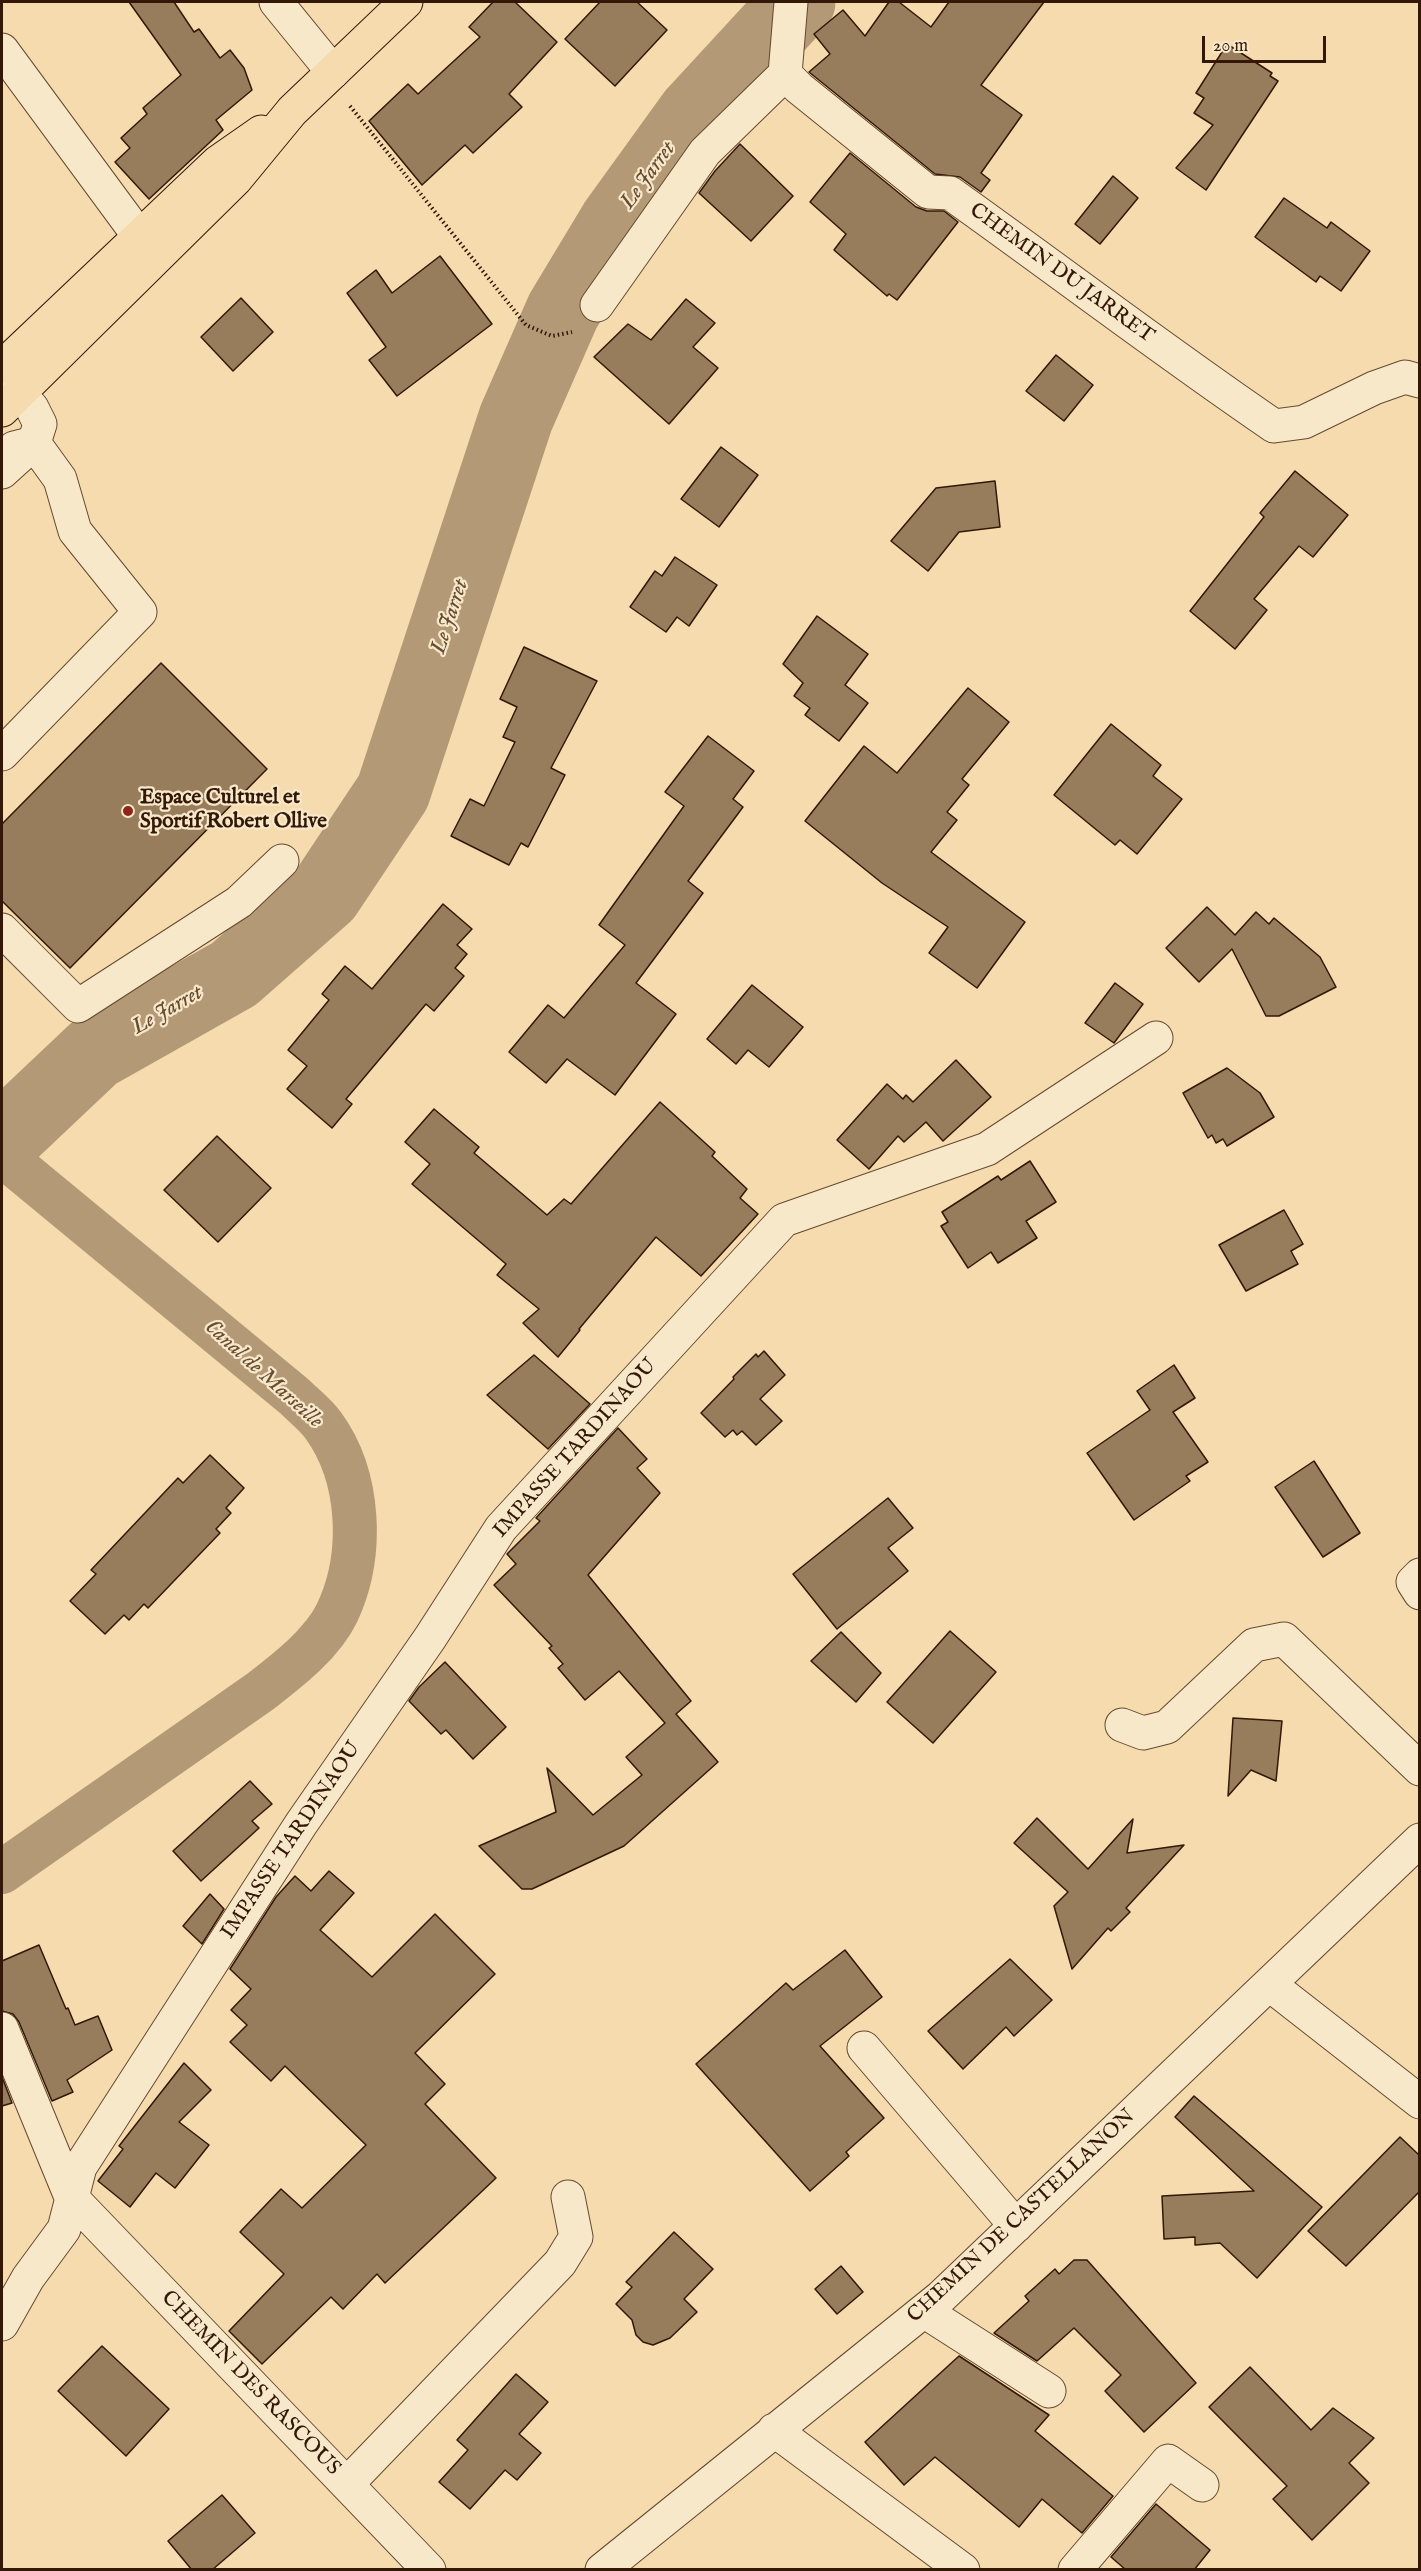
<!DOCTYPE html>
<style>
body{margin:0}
#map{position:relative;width:1421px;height:2571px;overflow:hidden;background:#f5dbad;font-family:"IM FELL English",serif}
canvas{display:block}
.frame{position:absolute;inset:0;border:3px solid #331807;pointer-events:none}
.scale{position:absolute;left:1202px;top:36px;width:124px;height:27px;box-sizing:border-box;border:3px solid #331807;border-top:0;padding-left:8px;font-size:18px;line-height:21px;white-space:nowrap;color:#331807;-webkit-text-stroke:4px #f8e8ca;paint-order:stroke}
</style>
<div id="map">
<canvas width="1421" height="2571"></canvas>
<div class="frame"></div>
<div class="scale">20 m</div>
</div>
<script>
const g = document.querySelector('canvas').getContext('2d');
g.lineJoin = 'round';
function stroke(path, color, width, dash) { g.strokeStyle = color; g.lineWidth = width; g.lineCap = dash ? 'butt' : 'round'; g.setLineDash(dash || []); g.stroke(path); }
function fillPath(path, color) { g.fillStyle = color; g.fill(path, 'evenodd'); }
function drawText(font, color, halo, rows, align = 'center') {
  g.font = font + ' "IM FELL English",serif'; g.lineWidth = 4.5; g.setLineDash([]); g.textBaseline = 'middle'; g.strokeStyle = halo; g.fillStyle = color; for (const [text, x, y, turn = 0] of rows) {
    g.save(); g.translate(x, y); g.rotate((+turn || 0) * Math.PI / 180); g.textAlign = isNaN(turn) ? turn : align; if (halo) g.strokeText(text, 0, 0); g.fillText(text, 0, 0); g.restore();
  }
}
const canal = new Path2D(`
 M 2,1155 L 294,1396 C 303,1405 315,1414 323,1425 C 361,1477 364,1556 337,1613 C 322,1644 288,1670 261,1691 L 2,1872`);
const river = new Path2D(`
 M 2,1140 L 94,1053 L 234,974 L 325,894 L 393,792 L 516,418 L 563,311 L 616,223 L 694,115 L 798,2`);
const building = new Path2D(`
 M 129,2 L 174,2 L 194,32 L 199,29 L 220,58 L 230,50 L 244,68 L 252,90 L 216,120 L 223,130 L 149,199 L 115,162 L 130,148 L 121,138 L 147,114 L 143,108 L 181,75 Z
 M 493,2 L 515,2 L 557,42 L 509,94 L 522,107 L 473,153 L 465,145 L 422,185 L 369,121 L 408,84 L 418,94 L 480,37 L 469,27 Z
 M 600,2 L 637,2 L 667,30 L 615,86 L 565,39 Z
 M 889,2 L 899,2 L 931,27 L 949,2 L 1044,2 L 981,85 L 1022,115 L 981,173 L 990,180 L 981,192 L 960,177 L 935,174 L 809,72 L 830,54 L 814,34 L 843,10 L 865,36 Z
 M 1227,44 L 1272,73 L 1270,76 L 1278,81 L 1206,190 L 1176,168 L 1213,125 L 1194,113 L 1204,98 L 1196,93 Z
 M 740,144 L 793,196 L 751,241 L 699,193 L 715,171 Z
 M 850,153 L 916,207 L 927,211 L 944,211 L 958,222 L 897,300 L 889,294 L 887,296 L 834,250 L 846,234 L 810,202 Z
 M 1113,176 L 1138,198 L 1100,244 L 1075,224 Z
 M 1284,198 L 1327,228 L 1331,222 L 1370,251 L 1341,291 L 1320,276 L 1316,282 L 1255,237 Z
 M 440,256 L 492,324 L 397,396 L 369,360 L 386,347 L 347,293 L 376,270 L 392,293 Z
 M 241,298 L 273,332 L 233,371 L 201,337 Z
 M 686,299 L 715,323 L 693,347 L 718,368 L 669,424 L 594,357 L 628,324 L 651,340 Z
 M 1056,355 L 1093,385 L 1064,421 L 1026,391 Z
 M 721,447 L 758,475 L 719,527 L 681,499 Z
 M 1295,471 L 1348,515 L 1313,557 L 1299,546 L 1254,599 L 1267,610 L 1235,649 L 1190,611 L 1264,517 L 1260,513 Z
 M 995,481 L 1000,527 L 959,532 L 928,571 L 891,541 L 936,488 Z
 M 675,557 L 717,585 L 689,626 L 677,617 L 666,632 L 630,607 L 655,571 L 662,576 Z
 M 817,616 L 868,654 L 845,685 L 868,703 L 839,741 L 805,715 L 810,708 L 794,696 L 803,683 L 783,664 Z
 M 524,647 L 597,681 L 551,768 L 565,775 L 528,847 L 521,843 L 509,865 L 451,836 L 470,799 L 484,806 L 515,742 L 503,737 L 517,707 L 500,699 Z
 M 161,663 L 267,769 L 70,968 L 2,901 L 2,824 Z
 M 968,688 L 1009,722 L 962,779 L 969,785 L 947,812 L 957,820 L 931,852 L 1025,922 L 977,988 L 929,953 L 948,927 L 882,883 L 805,821 L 864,746 L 897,773 Z
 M 1111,724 L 1161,765 L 1153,776 L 1182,799 L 1137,854 L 1120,840 L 1115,845 L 1054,795 Z
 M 708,736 L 754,771 L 733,799 L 743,807 L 688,881 L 703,893 L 636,983 L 676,1014 L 615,1095 L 567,1059 L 546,1083 L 509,1052 L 548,1005 L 564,1018 L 625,945 L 599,925 L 684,806 L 665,792 Z
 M 443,904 L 472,929 L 457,945 L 467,954 L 455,968 L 464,976 L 434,1011 L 426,1004 L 346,1099 L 352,1104 L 332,1128 L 287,1089 L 307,1066 L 288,1050 L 329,1000 L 322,994 L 345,966 L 372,989 Z
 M 1207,907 L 1235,935 L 1256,912 L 1269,924 L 1274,918 L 1320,957 L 1336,987 L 1279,1016 L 1266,1016 L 1232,949 L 1199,982 L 1166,948 Z
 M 1115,983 L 1143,1004 L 1114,1043 L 1085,1023 Z
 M 752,985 L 803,1027 L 769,1067 L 748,1050 L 736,1064 L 707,1039 Z
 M 956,1060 L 991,1097 L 943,1141 L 926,1122 L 904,1142 L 898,1136 L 869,1169 L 837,1140 L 887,1084 L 903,1099 L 906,1095 L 913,1102 Z
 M 1227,1068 L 1260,1093 L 1274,1117 L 1227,1146 L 1223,1139 L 1216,1143 L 1212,1135 L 1208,1138 L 1183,1093 Z
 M 660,1102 L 715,1152 L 712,1156 L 747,1189 L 740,1198 L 758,1214 L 701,1276 L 656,1237 L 579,1329 L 580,1330 L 558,1357 L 523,1323 L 539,1309 L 497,1275 L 506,1264 L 412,1184 L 430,1164 L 405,1142 L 434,1109 L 479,1147 L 474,1153 L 547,1215 L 564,1199 L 571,1204 Z
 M 217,1136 L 271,1188 L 218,1242 L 164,1190 Z
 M 1030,1161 L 1056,1202 L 1026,1221 L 1037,1238 L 998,1263 L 991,1252 L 968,1268 L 941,1226 L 948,1222 L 942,1212 L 998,1176 L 1001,1180 Z
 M 1284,1210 L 1303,1244 L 1291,1251 L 1298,1264 L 1246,1291 L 1219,1245 Z
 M 764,1351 L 785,1375 L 760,1399 L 782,1421 L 756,1445 L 742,1431 L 737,1435 L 733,1430 L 725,1437 L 701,1413 L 734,1379 L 733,1377 L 756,1354 L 758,1357 Z
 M 534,1355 L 590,1404 L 548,1449 L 487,1395 Z
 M 1174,1365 L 1195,1398 L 1173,1412 L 1208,1462 L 1186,1476 L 1190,1481 L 1134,1520 L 1087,1453 L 1150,1410 L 1137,1391 Z
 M 618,1428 L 647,1459 L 637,1468 L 660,1493 L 588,1575 L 691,1701 L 676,1714 L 718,1762 L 624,1846 L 532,1889 L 522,1889 L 479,1846 L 556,1812 L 547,1768 L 593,1815 L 642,1775 L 626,1757 L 665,1723 L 619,1671 L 585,1700 L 558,1668 L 563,1664 L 549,1648 L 552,1646 L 494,1585 L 516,1564 L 507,1554 L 540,1521 L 536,1518 Z
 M 210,1455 L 244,1488 L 226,1508 L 231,1513 L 216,1529 L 220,1533 L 148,1608 L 144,1604 L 129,1620 L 124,1615 L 105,1634 L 70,1601 L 96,1574 L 91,1570 L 178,1478 L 183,1483 Z
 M 1314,1461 L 1360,1533 L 1323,1557 L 1275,1487 Z
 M 888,1498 L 913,1528 L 888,1548 L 908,1571 L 837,1629 L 793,1574 Z
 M 950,1631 L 996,1672 L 933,1743 L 887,1702 Z
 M 841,1632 L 881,1673 L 856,1702 L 811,1661 Z
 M 445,1662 L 506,1727 L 473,1759 L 446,1730 L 441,1734 L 409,1701 L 419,1687 Z
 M 1233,1718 L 1282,1721 L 1276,1781 L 1251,1770 L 1228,1796 Z
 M 250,1781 L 272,1804 L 252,1821 L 259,1828 L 201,1881 L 173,1851 Z
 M 1037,1818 L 1088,1869 L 1133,1819 L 1127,1853 L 1184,1845 L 1126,1908 L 1130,1912 L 1111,1931 L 1108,1928 L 1072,1969 L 1054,1906 L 1068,1892 L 1014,1843 Z
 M 329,1871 L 354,1893 L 320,1930 L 372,1977 L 435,1914 L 495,1974 L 415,2053 L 445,2084 L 425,2104 L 496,2178 L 385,2283 L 377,2274 L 343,2309 L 331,2297 L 262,2364 L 229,2331 L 284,2274 L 240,2232 L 281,2189 L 302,2208 L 366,2145 L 285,2066 L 271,2081 L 230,2042 L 247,2025 L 231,2010 L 251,1989 L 230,1969 L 276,1897 L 295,1876 L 311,1891 Z
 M 210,1894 L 224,1909 L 202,1944 L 183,1926 Z
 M 39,1945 L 66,2009 L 68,2008 L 75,2025 L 98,2016 L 112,2050 L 67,2080 L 73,2092 L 52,2101 L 19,2022 L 13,2014 L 2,2011 L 2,1961 Z
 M 845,1950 L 882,1997 L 820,2046 L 884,2118 L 846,2152 L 849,2156 L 810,2191 L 696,2064 L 786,1983 L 793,1990 Z
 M 1010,1959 L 1052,2000 L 1014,2036 L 1006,2027 L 963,2069 L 928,2031 Z
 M 184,2063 L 211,2090 L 179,2122 L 209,2145 L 175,2188 L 156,2173 L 130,2207 L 98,2181 L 123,2149 L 119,2146 Z
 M 2,2077 L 12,2103 L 2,2106 Z
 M 1194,2096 L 1322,2207 L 1257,2278 L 1220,2243 L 1195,2245 L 1195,2237 L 1164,2239 L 1162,2196 L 1254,2191 L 1175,2117 Z
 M 1400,2137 L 1419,2155 L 1419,2192 L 1346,2266 L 1308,2231 Z
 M 674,2232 L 713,2269 L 684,2299 L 697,2312 L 670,2338 L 653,2345 L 643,2342 L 636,2335 L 632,2320 L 616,2304 L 632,2287 L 626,2282 Z
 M 1074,2260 L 1087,2260 L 1196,2383 L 1144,2432 L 1105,2391 L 1121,2375 L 1074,2328 L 1037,2361 L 994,2333 L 1029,2301 L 1025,2296 L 1055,2269 L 1059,2274 Z
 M 841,2266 L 863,2292 L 837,2314 L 815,2289 Z
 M 102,2346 L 169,2409 L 126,2456 L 58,2391 Z
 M 959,2356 L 1049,2415 L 1035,2431 L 1113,2496 L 1082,2533 L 1042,2499 L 1019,2527 L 935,2457 L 904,2485 L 865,2442 Z
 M 1250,2367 L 1311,2430 L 1333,2408 L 1374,2438 L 1349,2463 L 1369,2483 L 1312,2540 L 1273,2499 L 1287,2486 L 1209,2407 Z
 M 516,2374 L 548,2402 L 519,2434 L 541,2453 L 517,2480 L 505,2470 L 470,2509 L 439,2482 L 468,2450 L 457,2440 Z
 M 222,2495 L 255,2533 L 212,2570 L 192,2570 L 168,2541 Z
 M 1156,2504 L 1210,2550 L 1194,2570 L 1126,2570 L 1111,2557 Z`);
const path = new Path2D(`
 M 350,106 L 526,325 L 552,336 L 572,332`);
const minor = new Path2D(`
 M 276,2 L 333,72
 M 791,2 L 785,74 L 799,88 L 928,192 L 950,193 C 1058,270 1164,351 1274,426 L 1304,422 L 1374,388 L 1405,377 L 1420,381
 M 2,50 L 139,236
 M 597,305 L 705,152 L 785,74
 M 2,374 L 32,408 L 40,424 L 34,443 L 14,448
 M 2,472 L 34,443 L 60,479 L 75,531 L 140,612 L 2,754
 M 2,930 L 78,1006 L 239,902 L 282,861
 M 1420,1575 L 1413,1582 L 1420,1593
 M 1122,1725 L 1143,1733 L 1167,1727 L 1254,1645 L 1284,1639 L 1420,1769
 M 1269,1984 L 1420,2102
 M 2,2029 L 71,2197 L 429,2570
 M 864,2048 L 1016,2226
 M 924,2311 L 1049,2391
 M 2,2324 L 28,2278 L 64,2229 L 80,2167 L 301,1824 L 430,1638 L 501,1528 L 784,1220 L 987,1149 L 1156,1038
 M 774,2430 L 963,2570
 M 347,2484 L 560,2263 L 576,2237 L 568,2197
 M 602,2570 L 941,2297 L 1420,1840
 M 1075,2570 L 1168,2461 L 1202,2485`);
const major = new Path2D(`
 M 2,367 L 218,162 L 261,132
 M 2,410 L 236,179 L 292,111 L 406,2`);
const markers = [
 [128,811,6,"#8f2418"]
];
const streetNames = [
 ["CHEMIN DU JARRET",1061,274,36],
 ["IMPASSE TARDINAOU",576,1449,-48],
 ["IMPASSE TARDINAOU",292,1841,-56],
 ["CHEMIN DE CASTELLANON",1022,2217,-43],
 ["CHEMIN DES RASCOUS",250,2384,46]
];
const poiNames = [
 ["Espace Culturel et",140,799],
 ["Sportif Robert Ollive",140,823]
];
const waterNames = [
 ["Le Jarret",649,176,-54],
 ["Le Jarret",451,617,-72],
 ["Le Jarret",168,1011,-30],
 ["Canal de Marseille",263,1375,42]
];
stroke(canal, '#b39975', 44);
stroke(river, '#b39975', 75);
fillPath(building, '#987d5d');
stroke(building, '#331807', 1.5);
stroke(minor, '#644930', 35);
stroke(major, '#331807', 35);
stroke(path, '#331807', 4, [1.5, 3]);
stroke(minor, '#f8e8ca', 33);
stroke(major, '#f5dbad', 33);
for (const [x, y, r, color] of markers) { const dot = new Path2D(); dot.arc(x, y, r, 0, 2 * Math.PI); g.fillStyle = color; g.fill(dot); stroke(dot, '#f8e8ca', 2); }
drawText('21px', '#331807', '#f8e8ca', streetNames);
drawText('bold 21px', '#331807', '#f8e8ca', poiNames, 'left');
drawText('italic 22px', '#664c33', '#f8e8ca', waterNames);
</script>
